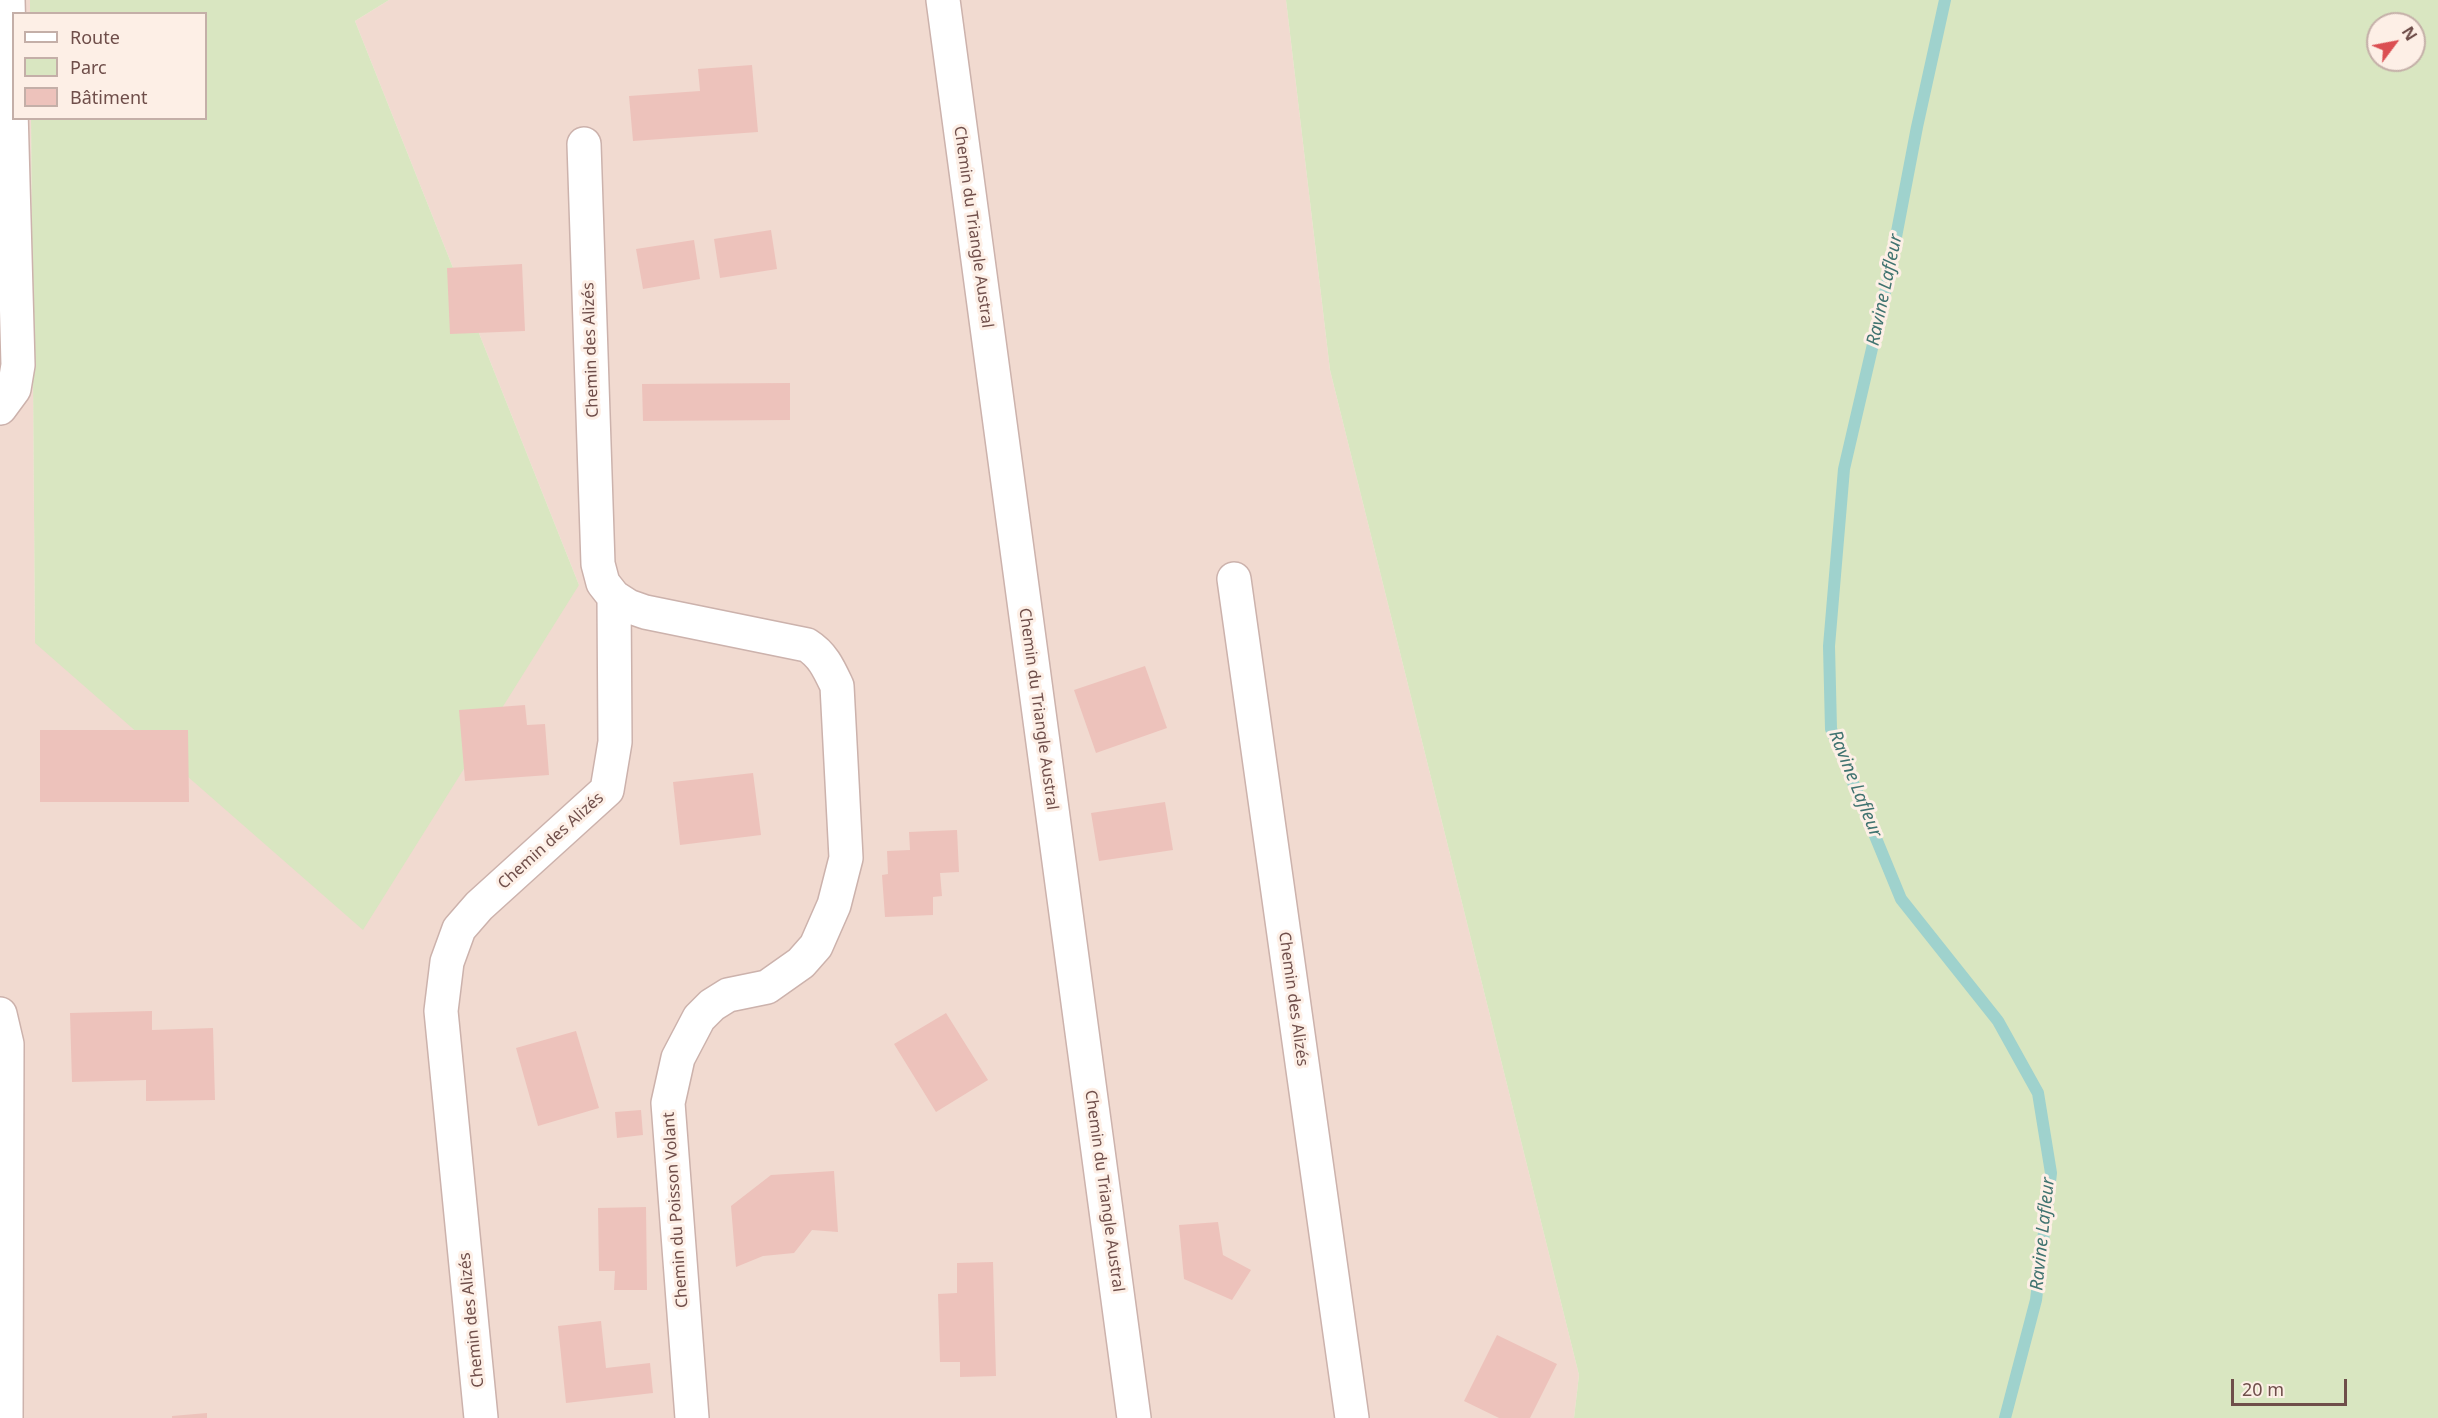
<!DOCTYPE html>
<meta charset="utf-8">
<style>
body{margin:0}
#map{position:relative;width:2438px;height:1418px;overflow:hidden;background:#faeae1;font-family:"Noto Sans",sans-serif}
canvas{display:block}
.legend{position:absolute;left:12px;top:12px;width:195px;height:108px;box-sizing:border-box;background:#fdefe6;border:2px solid #c4afa8;margin:0;padding:8px 10px;list-style:none;font-size:18px;color:#6f4e4a}
.legend li{display:flex;align-items:center;gap:12px;height:30px}
.legend b{width:30px;border:2px solid #c4afa8}
.north{position:absolute;left:2366px;top:12px;width:60px;height:60px;box-sizing:border-box;background:#fdefe6;border:2px solid #c4afa8;border-radius:50%;rotate:58deg;font-size:16px;font-weight:700;line-height:24px;text-align:center;color:#6f4e4a}
.north::after{content:'';display:block;margin:auto;width:21px;height:27px;background:#db4f52;clip-path:polygon(50% 0,100% 100%,50% 72%,0 100%)}
.scale{position:absolute;left:2231px;top:1379px;width:116px;height:27px;box-sizing:border-box;border:3px solid #6f4e4a;border-top:0;padding-left:8px;font-size:18px;line-height:21px;white-space:nowrap;color:#6f4e4a;-webkit-text-stroke:4px #fdefe6;paint-order:stroke}
</style>
<div id="map">
<canvas width="2438" height="1418"></canvas>
<ul class="legend">
<li><b style="height:8px;background:#fff"></b>Route</li>
<li><b style="height:16px;background:#d9e6c1"></b>Parc</li>
<li><b style="height:16px;background:#edc2bb"></b>Bâtiment</li>
</ul>
<div class="north">N</div>
<div class="scale">20 m</div>
</div>
<script>
const g = document.querySelector('canvas').getContext('2d');
g.lineJoin = 'round';
function fillPath(path, color) { g.fillStyle = color; g.fill(path, 'evenodd'); }
function stroke(path, color, width, dash) { g.strokeStyle = color; g.lineWidth = width; g.lineCap = dash ? 'butt' : 'round'; g.setLineDash(dash || []); g.stroke(path); }
function drawText(font, color, halo, rows, align = 'center') {
  g.font = font + ' "Noto Sans",sans-serif'; g.lineWidth = 6; g.setLineDash([]); g.textBaseline = 'middle'; g.strokeStyle = halo; g.fillStyle = color; for (const [text, x, y, turn = 0] of rows) {
    g.save(); g.translate(x, y); g.rotate((+turn || 0) * Math.PI / 180); g.textAlign = isNaN(turn) ? turn : align; if (halo) g.strokeText(text, 0, 0); g.fillText(text, 0, 0); g.restore();
  }
}
const residential = new Path2D(`
 M 0,0 L 30,0 L 30,13 L 14,14 L 14,118 L 31,119 L 35,643 L 579,585 L 355,21 L 389,0 L 1286,0 L 1330,370 L 1579,1375 L 1574,1418 L 0,1418 Z`);
const green = new Path2D(`
 M 30,0 L 389,0 L 355,21 L 579,585 L 363,930 L 35,643 L 31,119 L 206,118 L 206,14 L 30,13 Z
 M 1286,0 L 2438,0 L 2438,1418 L 1574,1418 L 1579,1375 L 1330,370 ZM 2378,24 L 2414,24 L 2414,60 L 2378,60 Z`);
const stream = new Path2D(`
 M 1945,0 L 1917,127 L 1887,284 L 1844,469 L 1829,646 L 1831,729 L 1901,899 L 1998,1021 L 2038,1093 L 2051,1173 L 2036,1300 L 2005,1418`);
const building = new Path2D(`
 M 752,65 L 758,132 L 633,141 L 629,96 L 700,91 L 698,69 Z
 M 771,230 L 777,269 L 720,278 L 714,239 Z
 M 694,240 L 700,279 L 643,289 L 636,249 Z
 M 522,264 L 525,331 L 450,334 L 447,268 Z
 M 790,383 L 790,420 L 643,421 L 642,384 Z
 M 1145,666 L 1167,728 L 1096,753 L 1074,690 Z
 M 525,705 L 527,725 L 545,724 L 549,775 L 465,781 L 459,710 Z
 M 40,730 L 188,730 L 189,802 L 40,802 Z
 M 753,773 L 761,835 L 680,845 L 673,782 Z
 M 1165,802 L 1173,850 L 1099,861 L 1091,813 Z
 M 957,830 L 959,872 L 940,873 L 942,896 L 933,897 L 933,915 L 885,917 L 882,875 L 888,874 L 887,851 L 910,850 L 909,832 Z
 M 152,1011 L 152,1030 L 213,1028 L 215,1100 L 146,1101 L 146,1080 L 72,1082 L 70,1013 Z
 M 946,1013 L 988,1080 L 936,1112 L 894,1044 Z
 M 576,1031 L 599,1108 L 538,1126 L 516,1048 Z
 M 641,1110 L 643,1135 L 617,1138 L 615,1112 Z
 M 834,1171 L 838,1232 L 812,1230 L 794,1253 L 763,1256 L 736,1267 L 731,1206 L 771,1175 Z
 M 646,1207 L 647,1290 L 614,1290 L 615,1271 L 599,1271 L 598,1208 Z
 M 1218,1222 L 1223,1255 L 1251,1270 L 1232,1300 L 1184,1279 L 1179,1225 Z
 M 993,1262 L 996,1376 L 960,1377 L 960,1362 L 940,1362 L 938,1294 L 957,1293 L 957,1263 Z
 M 601,1321 L 606,1368 L 650,1363 L 653,1393 L 566,1403 L 558,1326 Z
 M 1497,1335 L 1557,1364 L 1530,1418 L 1499,1418 L 1464,1401 Z
 M 207,1413 L 207,1418 L 172,1418 L 172,1416 Z`);
const street = new Path2D(`
 M 943,0 L 1134,1418
 M 0,408 L 14,389 L 18,365 L 8,0
 M 1234,579 L 1352,1418
 M 614,597 L 628,606 L 645,612 L 807,645 C 823,655 829,669 837,686 L 846,858 L 834,905 L 816,946 L 801,963 L 767,987 L 728,995 L 712,1005 L 699,1018 L 678,1058 L 668,1103 L 692,1418
 M 0,1014 L 7,1044 L 6,1418
 M 481,1418 L 441,1011 L 447,962 L 459,929 L 479,906 L 607,790 L 615,742 L 614,597 L 603,583 L 598,564 L 584,144`);
const streetNames = [
 ["Chemin du Triangle Austral",973,227,82],
 ["Chemin des Alizés",591,350,-92],
 ["Chemin du Triangle Austral",1038,709,82],
 ["Chemin des Alizés",551,841,-42],
 ["Chemin des Alizés",1293,999,82],
 ["Chemin du Triangle Austral",1104,1191,82],
 ["Chemin du Poisson Volant",676,1210,-94],
 ["Chemin des Alizés",472,1320,-96]
];
const waterNames = [
 ["Ravine Lafleur",1885,290,-78],
 ["Ravine Lafleur",1855,784,68],
 ["Ravine Lafleur",2043,1234,-84]
];
fillPath(residential, '#f1dad0');
fillPath(green, '#d9e6c1');
stroke(stream, '#9fd2cd', 12);
fillPath(building, '#edc2bb');
stroke(street, '#ccb2ac', 36);
stroke(street, '#fff', 33);
drawText('16px', '#6f4e4a', '#fdefe6', streetNames);
drawText('italic 18px', '#407370', '#fdefe6', waterNames);
</script>
